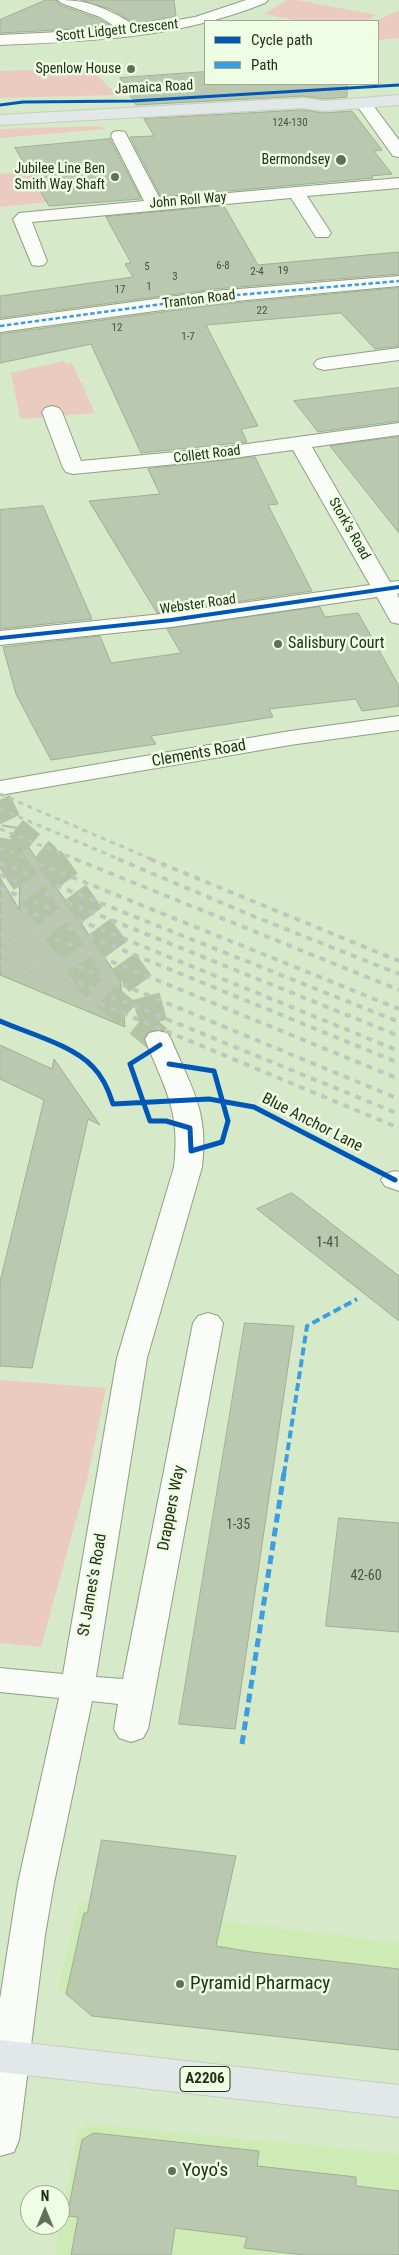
<!DOCTYPE html>
<style>
body{margin:0}
#map{position:relative;width:399px;height:2255px;overflow:hidden;background:#d6e9c8;font-family:"Roboto Condensed",sans-serif}
canvas{display:block}
.legend{position:absolute;left:204px;top:20px;width:175px;height:65px;box-sizing:border-box;background:#effde5;border:1px solid #9dab93;margin:0;padding:6px 9px;list-style:none;font-size:15px;color:#233018}
.legend li{display:flex;align-items:center;gap:10px;height:25px}
.legend b{width:25px;border:1px solid #9dab93}
.north{position:absolute;left:20px;top:2185px;width:50px;height:50px;box-sizing:border-box;background:#effde5;border:1px solid #9dab93;border-radius:50%;rotate:0deg;font-size:14px;font-weight:700;line-height:20px;text-align:center;color:#233018}
.north::after{content:'';display:block;margin:auto;width:18px;height:22px;background:#627156;clip-path:polygon(50% 0,100% 100%,50% 72%,0 100%)}
</style>
<div id="map">
<canvas width="399" height="2255"></canvas>
<ul class="legend">
<li><b style="height:6px;background:#0057b8"></b>Cycle path</li>
<li><b style="height:6px;background:#3c9ddf"></b>Path</li>
</ul>
<div class="north">N</div>
</div>
<script>
const g = document.querySelector('canvas').getContext('2d');
g.lineJoin = 'round';
function fillPath(path, color) { g.fillStyle = color; g.fill(path, 'evenodd'); }
function stroke(path, color, width, dash) { g.strokeStyle = color; g.lineWidth = width; g.lineCap = dash ? 'butt' : 'round'; g.setLineDash(dash || []); g.stroke(path); }
function drawText(font, color, halo, rows, align = 'center') {
  g.font = font + ' "Roboto Condensed",sans-serif'; g.lineWidth = 5; g.setLineDash([]); g.textBaseline = 'middle'; g.strokeStyle = halo; g.fillStyle = color; for (const [text, x, y, turn = 0] of rows) {
    g.save(); g.translate(x, y); g.rotate((+turn || 0) * Math.PI / 180); g.textAlign = isNaN(turn) ? turn : align; if (halo) g.strokeText(text, 0, 0); g.fillText(text, 0, 0); g.restore();
  }
}
const built = new Path2D(`
 M 79,1903 L 399,1943 L 399,2051 L 92,2016 L 58,1988 Z
 M 91,2124 L 399,2154 L 399,2255 L 55,2255 L 78,2130 Z`);
const green = new Path2D(`
 M 287,0 L 297,0 L 376,15 L 365,21 L 300,21 L 264,14 Z
 M 396,11 L 399,12 L 399,38 L 378,40 L 378,21 L 376,21 Z
 M 90,68 L 117,95 L 0,98 L 0,71 Z
 M 101,126 L 105,129 L 0,138 L 0,129 Z
 M 103,167 L 49,206 L 47,202 L 0,207 L 0,174 Z
 M 64,361 L 67,364 L 72,363 L 95,413 L 20,419 L 11,373 Z
 M 0,1380 L 106,1388 L 87,1480 L 41,1647 L 0,1643 Z`);
const building = new Path2D(`
 M 46,0 L 56,0 L 60,5 L 99,19 L 113,27 L 0,33 L 0,20 Z
 M 81,0 L 174,0 L 176,16 L 136,24 L 110,9 Z
 M 205,72 L 205,84 L 347,84 L 347,97 L 324,99 L 303,96 L 136,105 L 120,78 Z
 M 303,110 L 324,113 L 352,111 L 382,150 L 374,151 L 392,174 L 371,176 L 373,178 L 161,197 L 130,137 L 154,136 L 144,119 Z
 M 110,139 L 141,199 L 49,206 L 15,148 Z
 M 224,206 L 258,265 L 399,252 L 399,274 L 214,289 L 0,318 L 0,296 L 133,277 L 125,264 L 131,263 L 106,217 Z
 M 399,288 L 399,346 L 375,349 L 341,313 L 206,325 L 258,426 L 241,429 L 247,442 L 141,453 L 91,344 L 0,363 L 0,334 L 214,305 Z
 M 399,388 L 399,421 L 318,432 L 294,401 Z
 M 399,437 L 399,533 L 330,446 Z
 M 255,457 L 278,504 L 268,505 L 312,591 L 157,613 L 89,501 L 160,494 L 148,469 Z
 M 43,506 L 92,619 L 0,629 L 0,510 Z
 M 320,607 L 325,617 L 358,613 L 399,686 L 399,706 L 362,711 L 356,699 L 269,709 L 273,717 L 151,736 L 156,744 L 51,760 L 16,694 L 3,647 L 100,636 L 111,663 L 181,653 L 167,629 Z
 M 21,836 L 120,980 L 125,1027 L 0,975 L 0,878 L 19,909 Z
 M 0,1045 L 52,1069 L 54,1059 L 100,1125 L 88,1119 L 32,1368 L 0,1366 L 0,1282 L 44,1100 L 0,1079 Z
 M 292,1193 L 399,1276 L 399,1321 L 257,1209 Z
 M 245,1323 L 294,1326 L 235,1729 L 179,1724 Z
 M 339,1518 L 399,1523 L 399,1632 L 326,1626 Z
 M 102,1840 L 236,1856 L 216,1946 L 252,1952 L 399,1969 L 399,2050 L 92,2016 L 66,1994 L 84,1913 L 87,1913 Z
 M 94,2133 L 259,2151 L 257,2166 L 356,2177 L 356,2186 L 399,2191 L 399,2255 L 304,2255 L 244,2248 L 247,2237 L 175,2228 L 171,2255 L 71,2255 L 78,2217 L 67,2216 L 82,2140 Z`);
const minorTunnelFar1 = new Path2D(`
 M 0,800 L 13,826 L 46,853 L 51,860
 M 11,860 L 8,856 L 13,826`);
const minorTunnel = new Path2D(`
 M 10,859 L 93,985 L 158,1039
 M 50,859 L 144,989 L 158,1039`);
const minor = new Path2D(`
 M 58,0 C 92,0 109,10 138,27 L 195,17 L 246,0 L 268,0 L 265,3 C 178,38 95,41 0,45 L 0,35 L 119,29 L 100,17 L 61,3 Z
 M 363,98 L 369,100 L 399,140 L 399,157 L 393,156 L 355,103 L 357,100 Z
 M 119,131 L 125,132 L 127,136 L 160,199 L 399,178 L 399,188 L 307,196 L 331,233 L 328,237 L 316,237 L 291,198 L 32,222 L 47,261 L 44,265 L 38,266 L 32,265 L 13,219 L 19,213 L 144,201 L 111,136 L 113,132 Z
 M 399,276 L 399,286 L 214,303 L 0,332 L 0,320 L 214,291 Z
 M 399,348 L 399,360 L 324,370 L 317,368 L 314,364 L 317,360 L 324,358 Z
 M 52,406 L 59,408 L 62,412 L 81,461 L 218,448 L 399,423 L 399,435 L 312,447 L 390,582 L 399,581 L 399,593 L 397,594 L 399,598 L 399,624 L 391,622 L 377,597 L 171,627 L 0,645 L 0,631 L 171,613 L 370,585 L 293,450 L 218,460 L 73,474 L 66,472 L 63,468 L 42,412 L 45,408 Z
 M 399,716 L 399,730 L 290,745 L 0,795 L 0,781 L 290,731 Z
 M 158,1031 L 167,1033 L 171,1039 C 191,1088 209,1110 202,1167 L 147,1358 L 96,1677 L 123,1679 L 193,1323 L 198,1316 L 208,1313 L 218,1316 L 223,1323 L 148,1729 L 143,1738 L 131,1742 L 119,1738 L 114,1729 L 118,1704 L 92,1701 L 54,1883 L 45,1935 L 19,2140 L 14,2152 L 0,2156 L 0,1999 L 18,1883 L 59,1698 L 0,1692 L 0,1668 L 63,1674 L 117,1358 L 174,1167 C 181,1110 164,1088 145,1039 L 149,1033 Z
 M 395,1171 L 399,1172 L 399,1191 L 385,1186 L 381,1180 L 385,1174 Z`);
const major = new Path2D(`
 M 399,95 L 399,105 L 324,111 L 303,108 L 0,125 L 0,115 L 303,98 L 324,101 Z
 M 0,2040 L 399,2085 L 399,2117 L 0,2072 Z`);
const railFar1 = new Path2D(`
 M 0,794 L 153,860
 M 0,809 L 121,860
 M 0,829 L 78,860
 M 0,848 L 31,860`);
const rail = new Path2D(`
 M 27,859 L 399,1009
 M 75,859 L 399,990
 M 118,859 L 253,916 L 399,974
 M 150,859 L 399,961
 M 0,863 L 399,1022
 M 0,875 L 399,1036
 M 0,888 L 399,1051
 M 0,900 L 399,1063
 M 0,916 L 399,1079
 M 0,934 L 399,1099
 M 0,951 L 399,1114
 M 0,962 L 399,1128`);
const quietFar2 = new Path2D(`
 M 0,326 L 214,297 L 399,281`);
const quietFar1 = new Path2D(`
 M 284,1474 L 307,1326 L 357,1299`);
const quiet = new Path2D(`
 M 242,1744 L 284,1473`);
const cyclewayFar2 = new Path2D(`
 M 0,105 L 23,102 L 133,101 L 399,85`);
const cyclewayFar1 = new Path2D(`
 M 0,638 L 171,620 L 399,587`);
const cycleway = new Path2D(`
 M 0,1021 C 27,1033 73,1045 93,1067 C 103,1077 109,1091 113,1104 L 209,1099 L 254,1107 L 395,1180
 M 160,1045 L 130,1064 L 150,1121 L 166,1121 L 190,1128 L 191,1151 L 222,1142 L 228,1121 L 214,1071 L 169,1064`);
const markers = [
 [131,69,5,"#627156"],
 [341,160,6,"#627156"],
 [115,177,5,"#627156"],
 [278,644,5,"#627156"],
 [180,1984,5,"#627156"],
 [172,2171,5,"#627156"]
];
const farNumbernames = [
 ["124-130",290,123],
 ["6-8",223,266],
 ["5",147,267],
 ["19",283,271],
 ["2-4",257,272],
 ["3",175,277],
 ["1",149,287],
 ["17",120,290],
 ["22",262,311],
 ["12",117,328],
 ["1-7",188,337]
];
const farStreetnames = [
 ["Scott Lidgett Crescent",117,31,-6],
 ["Jamaica Road",154,88,-3],
 ["John Roll Way",188,201,-5],
 ["Tranton Road",199,300,-7],
 ["Collett Road",207,455,-7],
 ["Stork's Road",349,529,60],
 ["Webster Road",198,605,-8]
];
const farPoinames = [
 ["Spenlow House",121,69],
 ["Bermondsey",330,160],
 ["Jubilee Line Ben",105,169],
 ["Smith Way Shaft",105,185]
];
const numberNames = [
 ["1-41",328,1243],
 ["1-35",238,1525],
 ["42-60",366,1576]
];
const shields = [
 [205,2079,50]
];
const shieldNames = [
 ["A2206",205,2079]
];
const poiNames = [
 ["Salisbury Court",288,644]
];
const streetNames = [
 ["Clements Road",199,754,-10],
 ["Blue Anchor Lane",312,1123,27],
 ["Drappers Way",172,1508,-79],
 ["St James's Road",93,1585,-80]
];
const nearPoinames = [
 ["Pyramid Pharmacy",190,1984],
 ["Yoyo's",182,2171]
];
fillPath(built, '#ceebb6');
fillPath(green, '#ebcbc0');
fillPath(building, '#b9c8ae');
stroke(building, '#a0ae94', 1);
stroke(minorTunnelFar1, '#b2c4a5', 22, [22, 11]);
stroke(minorTunnel, '#b2c4a5', 28, [28, 14]);
stroke(minor, '#909e84', 2);
stroke(major, '#c5cebd', 2);
fillPath(minor, '#f9fcf7');
fillPath(major, '#e1e8e7');
stroke(railFar1, '#c1c5bd', 3, [5, 5]);
stroke(rail, '#c1c5bd', 4, [6, 6]);
stroke(quietFar2, '#3c9ddf', 2.5, [4.5, 2.5]);
stroke(quietFar1, '#3c9ddf', 4, [8, 4]);
stroke(quiet, '#3c9ddf', 5, [9, 5]);
stroke(cyclewayFar2, '#0057b8', 3);
stroke(cyclewayFar1, '#0057b8', 4);
stroke(cycleway, '#0057b8', 5);
for (const [x, y, r, color] of markers) { const dot = new Path2D(); dot.arc(x, y, r, 0, 2 * Math.PI); g.fillStyle = color; g.fill(dot); stroke(dot, '#effde5', 2); }
drawText('11px', '#48563e', null, farNumbernames);
drawText('14px', '#233018', '#effde5', farStreetnames);
drawText('14px', '#233018', '#effde5', farPoinames, 'right');
drawText('14px', '#48563e', null, numberNames);
for (const [x, y, w] of shields) { const box = new Path2D(); box.roundRect(x - w / 2, y - 12.5, w, 25, 4); g.fillStyle = '#effde5'; g.fill(box); stroke(box, '#233018', 1); }
drawText('bold 15px', '#233018', null, shieldNames);
drawText('16px', '#233018', '#effde5', poiNames, 'left');
drawText('16px', '#233018', '#effde5', streetNames);
drawText('19px', '#233018', '#effde5', nearPoinames, 'left');
</script>
